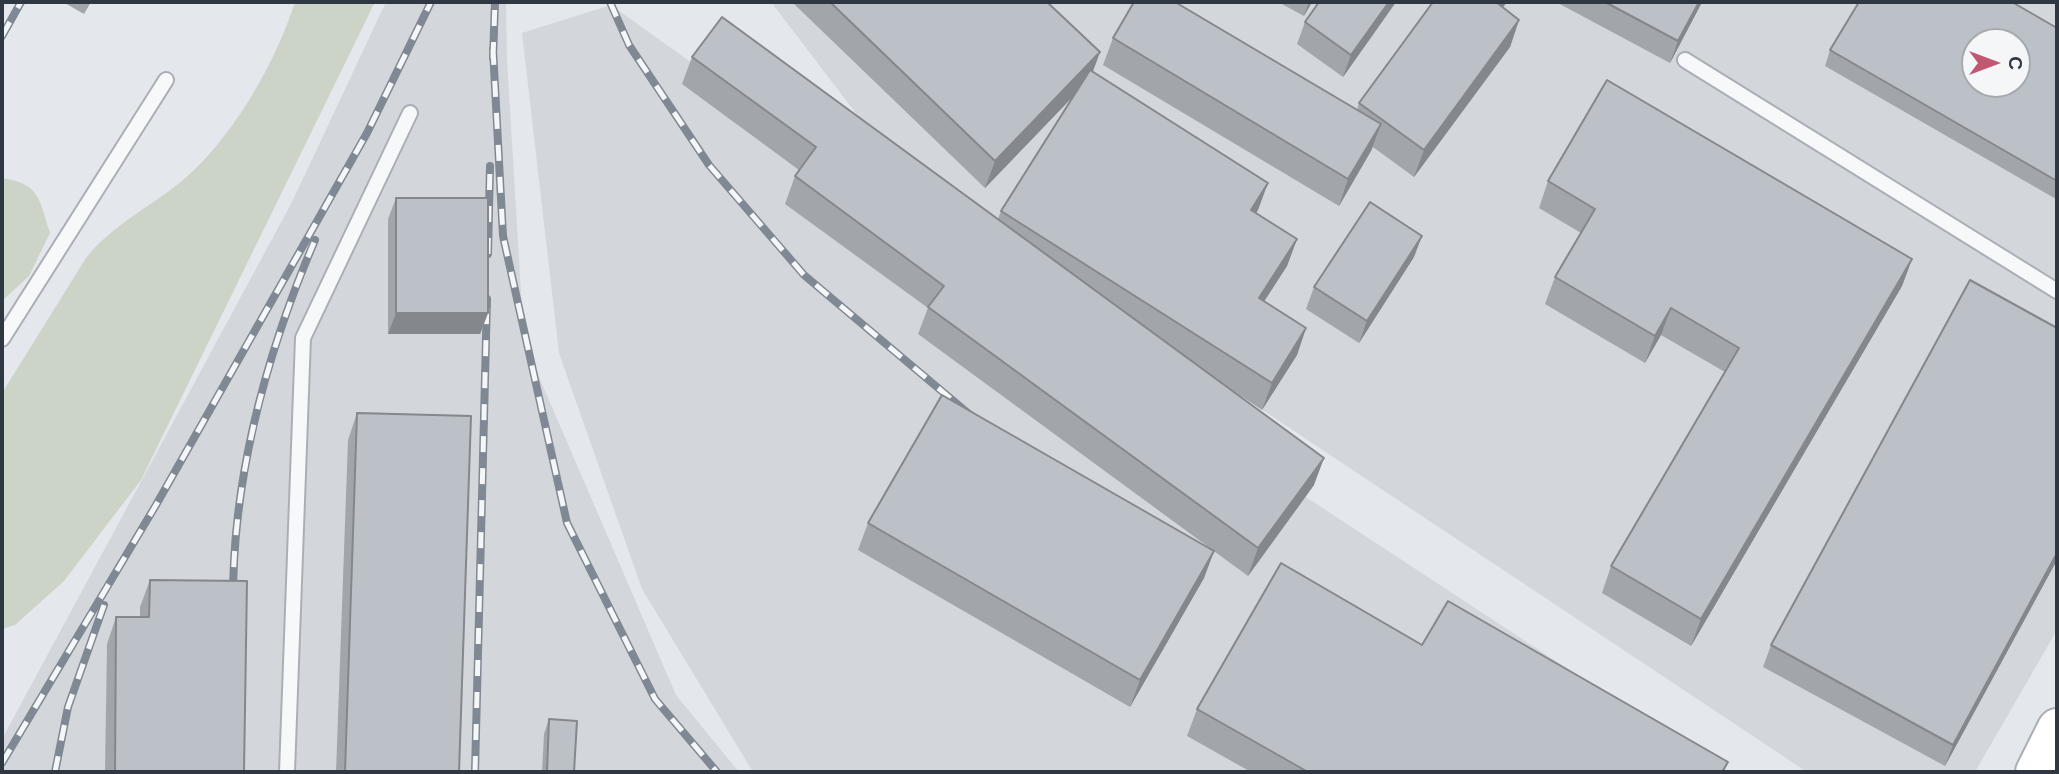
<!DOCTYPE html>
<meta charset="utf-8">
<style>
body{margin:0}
#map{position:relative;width:2059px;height:774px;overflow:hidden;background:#e4e7eb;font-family:Arial,sans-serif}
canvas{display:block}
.frame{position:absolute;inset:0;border:4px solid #2e3742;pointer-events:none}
.north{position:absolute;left:1961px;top:28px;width:70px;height:70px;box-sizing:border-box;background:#f4f6f8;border:2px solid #a5aaaf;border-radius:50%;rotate:90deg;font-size:19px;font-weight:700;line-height:28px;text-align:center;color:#2e3742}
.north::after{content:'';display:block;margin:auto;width:24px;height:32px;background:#c15871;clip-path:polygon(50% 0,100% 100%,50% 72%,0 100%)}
</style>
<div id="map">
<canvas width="2059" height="774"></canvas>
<div class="frame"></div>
<div class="north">С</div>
</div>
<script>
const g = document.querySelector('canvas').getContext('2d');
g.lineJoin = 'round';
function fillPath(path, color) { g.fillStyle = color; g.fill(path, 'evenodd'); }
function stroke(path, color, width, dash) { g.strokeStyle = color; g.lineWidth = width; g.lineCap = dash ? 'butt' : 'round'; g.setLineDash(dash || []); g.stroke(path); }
const built = new Path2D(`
 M 386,2 L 506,2 L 507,60 L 524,342 L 676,695 L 739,772 L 2,772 L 2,739 L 292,202 Z
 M 771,2 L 2057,2 L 2057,630 L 1975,772 L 1807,772 L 897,167 ZM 1975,42 L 2017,42 L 2017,84 L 1975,84 Z
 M 611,5 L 1222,442 L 1725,772 L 753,772 L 642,589 L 559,353 L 522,33 Z`);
const green = new Path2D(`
 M 295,2 L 375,2 L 141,480 L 64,581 L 15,625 L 2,629 L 2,393 L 86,258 C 111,226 150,207 182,181 C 232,139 275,64 295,2 Z
 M 2,178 C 41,184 39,200 50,233 L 29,276 L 2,301 Z`);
const service = new Path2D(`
 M 1685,60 L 2057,291
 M 2,339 L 166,80
 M 287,772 L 303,338 L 410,113`);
const secondary = new Path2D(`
 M 2035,772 L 2057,728`);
const rail = new Path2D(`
 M 610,2 L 629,45 L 709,165 L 804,275 L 969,414
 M 2,36 L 21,2
 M 493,49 L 503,236 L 567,523 L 655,699 L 717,772
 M 493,58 L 495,2
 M 488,254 L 490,166
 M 233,599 C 233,476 267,352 315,240
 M 2,763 L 156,505 L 367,133 L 431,2
 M 55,772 L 68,707 L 104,605
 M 475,772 L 487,299`);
const wall = new Path2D(`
 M 63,2 L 91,2 L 84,14 Z
 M 792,2 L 1047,2 L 1100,52 L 1093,71 L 1258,210 L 1256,213 L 1297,239 L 1287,266 L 1264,301 L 1306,328 L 1297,355 L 1262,410 L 1235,392 L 1314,485 L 1248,576 L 918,334 L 928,308 L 785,204 L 795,176 L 799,170 L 682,84 L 692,57 L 998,219 L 1001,211 L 1073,96 L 985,188 Z
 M 1278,2 L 1312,2 L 1304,16 Z
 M 1319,2 L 1396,2 L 1343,77 L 1297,44 L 1305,22 Z
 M 1433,2 L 1507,2 L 1503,7 L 1519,20 L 1510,47 L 1414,177 L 1373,147 L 1339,206 L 1103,65 L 1113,38 L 1357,110 L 1359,103 Z
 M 1556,2 L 1702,2 L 1670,63 Z
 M 2057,28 L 2057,198 L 2056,199 L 1825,66 L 1830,50 Z
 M 1548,181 L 1912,259 L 1902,286 L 1691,646 L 1602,593 L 1611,566 L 1725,372 L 1661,335 L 1645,363 L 1545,304 L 1555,277 L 1581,233 L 1539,208 Z
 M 396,198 L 488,313 L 480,334 L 388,334 L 388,219 Z
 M 1414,257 L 1359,343 L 1306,309 L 1314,287 Z
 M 357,413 L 459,772 L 336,772 L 348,440 Z
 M 868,523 L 1214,551 L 1204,578 L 1130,707 L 858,550 Z
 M 2057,560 L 1945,766 L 1763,667 L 1771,645 Z
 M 150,580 L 244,772 L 105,772 L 107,644 L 116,617 L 140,617 L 140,607 Z
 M 1197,709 L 1728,762 L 1724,772 L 1251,772 L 1187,736 Z
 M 549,719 L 574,772 L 542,772 L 544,734 Z`);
const shadedWall = new Path2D(`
 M 1309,2 L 1312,2 L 1304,16 Z
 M 1389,2 L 1396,2 L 1343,77 L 1351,55 Z
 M 1496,2 L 1507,2 L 1486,29 Z
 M 1699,2 L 1702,2 L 1700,6 L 1670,63 L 1678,41 Z
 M 1519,20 L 1510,47 L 1414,177 L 1424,150 Z
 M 1100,52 L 1090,79 L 985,188 L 995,161 Z
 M 1381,124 L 1371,151 L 1339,206 L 1348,179 Z
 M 1268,183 L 1258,210 L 1241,237 L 1251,210 Z
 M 1422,236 L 1414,257 L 1359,343 L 1367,321 Z
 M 1297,239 L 1287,266 L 1249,325 L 1259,298 Z
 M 1912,259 L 1902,286 L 1691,646 L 1701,619 Z
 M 1671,308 L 1661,335 L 1645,363 L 1655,336 Z
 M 396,313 L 488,313 L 480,334 L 388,334 Z
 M 1306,328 L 1297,355 L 1262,410 L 1272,383 Z
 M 1324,458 L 1314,485 L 1248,576 L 1258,548 Z
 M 1214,551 L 1204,578 L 1130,707 L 1140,680 Z
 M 2057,553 L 2057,560 L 1945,766 L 1953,745 Z`);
const building = new Path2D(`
 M 830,2 L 1047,2 L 1100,52 L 995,161 Z
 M 1134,2 L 1175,2 L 1381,124 L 1348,179 L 1113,38 Z
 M 1319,2 L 1389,2 L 1351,55 L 1305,22 Z
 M 1433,2 L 1496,2 L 1519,20 L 1424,150 L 1359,103 Z
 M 1605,2 L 1699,2 L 1678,41 Z
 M 1859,2 L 2012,2 L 2057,28 L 2057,181 L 1830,50 ZM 1975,42 L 2017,42 L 2017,84 L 1975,84 Z
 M 722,17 L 1324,458 L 1258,548 L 928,307 L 944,286 L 795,176 L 816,147 L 692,57 Z
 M 1090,70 L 1268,183 L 1251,210 L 1297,239 L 1259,298 L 1306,328 L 1272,383 L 1001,211 Z
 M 1607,80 L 1912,259 L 1701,619 L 1611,566 L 1739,348 L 1671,308 L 1655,336 L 1555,277 L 1595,209 L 1548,181 Z
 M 396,198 L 488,198 L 488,313 L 396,313 Z
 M 1370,202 L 1422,236 L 1367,321 L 1314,287 Z
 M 1970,280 L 2057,328 L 2057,553 L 1953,745 L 1771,645 Z
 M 942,395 L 1214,551 L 1140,680 L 868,523 Z
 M 357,413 L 471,416 L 459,772 L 345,772 Z
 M 1281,563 L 1422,645 L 1448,601 L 1728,762 L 1722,772 L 1308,772 L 1197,709 Z
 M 150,580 L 247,581 L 244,772 L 115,772 L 116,617 L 149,617 Z
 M 549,719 L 577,721 L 574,772 L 547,772 Z`);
fillPath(built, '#d3d7dc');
fillPath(green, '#cbd4c7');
stroke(service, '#aaafb5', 18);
stroke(secondary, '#aaafb5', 42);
stroke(service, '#f7f8f9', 14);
stroke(secondary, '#fff', 38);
stroke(rail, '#7f8893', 8);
stroke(rail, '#f4f6f8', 5, [16]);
fillPath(wall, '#a2a6ab');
fillPath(shadedWall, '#84878b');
fillPath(building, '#bcc1c7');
stroke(building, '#84878b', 2);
</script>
